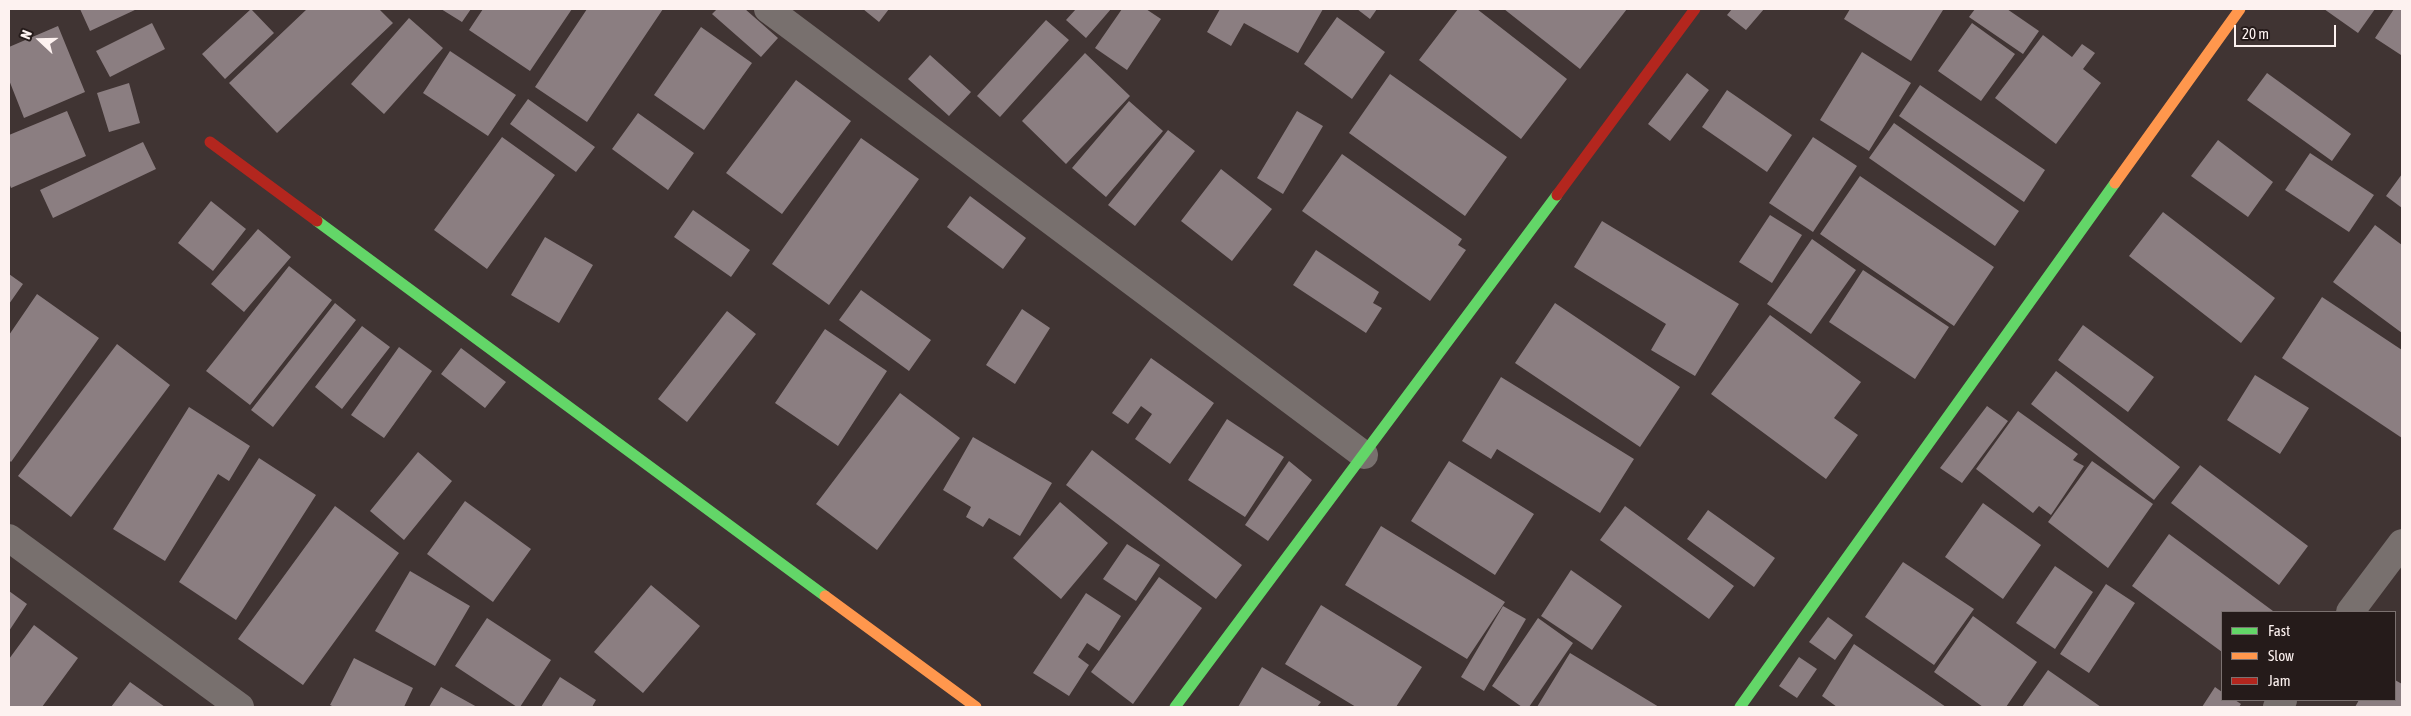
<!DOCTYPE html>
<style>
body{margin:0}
#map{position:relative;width:2411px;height:716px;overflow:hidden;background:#403433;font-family:"Asap Condensed",sans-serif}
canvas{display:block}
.frame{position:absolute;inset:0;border:10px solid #fdf2f0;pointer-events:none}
.legend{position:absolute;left:2221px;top:611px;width:175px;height:90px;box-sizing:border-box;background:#251b1a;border:1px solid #7b7170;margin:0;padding:6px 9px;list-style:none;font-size:15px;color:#fdf2f0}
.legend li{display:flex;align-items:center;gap:10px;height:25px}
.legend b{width:25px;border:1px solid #7b7170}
.north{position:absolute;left:15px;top:15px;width:50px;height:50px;-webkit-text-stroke:4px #251b1a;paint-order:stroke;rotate:291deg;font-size:14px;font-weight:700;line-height:20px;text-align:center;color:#fdf2f0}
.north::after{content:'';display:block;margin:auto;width:18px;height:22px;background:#fdf2f0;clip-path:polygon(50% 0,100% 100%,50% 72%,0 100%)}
.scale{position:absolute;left:2234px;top:25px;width:102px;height:22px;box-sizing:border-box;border:2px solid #fdf2f0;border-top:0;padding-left:6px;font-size:15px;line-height:18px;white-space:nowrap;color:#fdf2f0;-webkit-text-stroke:4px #251b1a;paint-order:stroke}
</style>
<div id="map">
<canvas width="2411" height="716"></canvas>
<div class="frame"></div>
<ul class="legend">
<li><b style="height:6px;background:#63d668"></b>Fast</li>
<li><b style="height:6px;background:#ff974d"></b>Slow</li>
<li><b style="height:6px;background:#b3261e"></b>Jam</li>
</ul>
<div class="north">N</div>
<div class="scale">20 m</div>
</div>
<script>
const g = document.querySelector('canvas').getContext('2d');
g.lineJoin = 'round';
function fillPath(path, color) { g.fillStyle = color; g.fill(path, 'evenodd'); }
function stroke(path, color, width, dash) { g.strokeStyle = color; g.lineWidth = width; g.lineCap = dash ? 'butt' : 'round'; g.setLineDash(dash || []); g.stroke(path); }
const building = new Path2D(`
 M 80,9 L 137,9 L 90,31 Z
 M 251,9 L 274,33 L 225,79 L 202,54 Z
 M 307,9 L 379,9 L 393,23 L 277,133 L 229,83 Z
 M 441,9 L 471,9 L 462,22 Z
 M 483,9 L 572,9 L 530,71 L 469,30 Z
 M 587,9 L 663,9 L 587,122 L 535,87 Z
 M 717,9 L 745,9 L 778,38 L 761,57 L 712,14 Z
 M 863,9 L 889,9 L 879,22 Z
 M 1076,9 L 1111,9 L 1086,38 L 1066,20 Z
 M 1122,9 L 1146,9 L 1161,19 L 1127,70 L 1095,48 Z
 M 1220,9 L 1323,9 L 1298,53 L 1244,23 L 1231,46 L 1207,32 Z
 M 1357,9 L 1377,9 L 1370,19 Z
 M 1458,9 L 1477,9 L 1567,79 L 1521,139 L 1419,60 Z
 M 1504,9 L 1627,9 L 1580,69 Z
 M 1732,9 L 1764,9 L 1746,30 L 1727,15 Z
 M 1850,9 L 1940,9 L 1943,10 L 1911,61 L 1844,19 Z
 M 1975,9 L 2007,9 L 2039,31 L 2023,54 L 1969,17 Z
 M 2324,9 L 2375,9 L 2358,33 Z
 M 2394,9 L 2402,9 L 2401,55 L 2375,38 Z
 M 1337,17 L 1385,52 L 1352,99 L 1304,64 Z
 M 409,18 L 443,48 L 384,114 L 351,84 Z
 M 1046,20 L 1069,40 L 1000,117 L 977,96 Z
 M 152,23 L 165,49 L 110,77 L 96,51 Z
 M 1972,23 L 2015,54 L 1981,101 L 1938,71 Z
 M 58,26 L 85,92 L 24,118 L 9,80 L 9,47 Z
 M 701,27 L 752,63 L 704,130 L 654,95 Z
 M 2043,35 L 2072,57 L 2082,44 L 2095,53 L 2083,69 L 2101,83 L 2056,144 L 1995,98 Z
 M 450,51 L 516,95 L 488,136 L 423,93 Z
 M 1862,52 L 1911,83 L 1869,151 L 1820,120 Z
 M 1085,53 L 1130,96 L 1066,164 L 1022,121 Z
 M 930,55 L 971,92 L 949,116 L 908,79 Z
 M 1687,73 L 1709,90 L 1670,141 L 1648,124 Z
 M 2267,73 L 2351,134 L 2332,161 L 2247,100 Z
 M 1390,74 L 1507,157 L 1465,216 L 1349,133 Z
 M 796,80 L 851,121 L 782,214 L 726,173 Z
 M 129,83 L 140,123 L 109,132 L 97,93 Z
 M 1920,85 L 2045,170 L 2024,202 L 1899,116 Z
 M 1727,90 L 1792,135 L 1767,172 L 1702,127 Z
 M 528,99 L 595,147 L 576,172 L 510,124 Z
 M 1129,101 L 1163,131 L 1106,197 L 1072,168 Z
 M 67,111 L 86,156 L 11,188 L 9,183 L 9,135 Z
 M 1297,111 L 1323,126 L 1283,194 L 1257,178 Z
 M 638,113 L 694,153 L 668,190 L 612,149 Z
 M 1894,123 L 2019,211 L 1995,246 L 1869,158 Z
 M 1168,130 L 1195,151 L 1135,226 L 1108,205 Z
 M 502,137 L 555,175 L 487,269 L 434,230 Z
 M 1813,137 L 1857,166 L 1813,232 L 1769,203 Z
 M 861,138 L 919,179 L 829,305 L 772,264 Z
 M 2218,140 L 2273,182 L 2248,217 L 2191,176 Z
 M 143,142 L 156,169 L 53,218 L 40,190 Z
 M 2310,153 L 2374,195 L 2349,232 L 2285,190 Z
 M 1342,154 L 1462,239 L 1458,245 L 1466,250 L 1430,301 L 1302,211 Z
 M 1221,169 L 1272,209 L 1232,261 L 1181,221 Z
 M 2402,174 L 2402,208 L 2386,196 Z
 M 1860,176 L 1994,267 L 1954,326 L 1820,234 Z
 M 970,196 L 1026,238 L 1003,269 L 947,227 Z
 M 211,201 L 246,229 L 213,271 L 178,243 Z
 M 693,210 L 750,250 L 731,277 L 674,237 Z
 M 2163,212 L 2275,298 L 2241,343 L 2129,256 Z
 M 1770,215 L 1802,235 L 1772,283 L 1739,262 Z
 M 1602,221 L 1739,304 L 1695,376 L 1651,350 L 1666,324 L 1574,267 Z
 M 2375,225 L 2402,245 L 2402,333 L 2333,282 Z
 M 258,229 L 291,257 L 244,312 L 211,284 Z
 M 545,237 L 593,265 L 559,323 L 511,295 Z
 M 1812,239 L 1856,270 L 1811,334 L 1767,304 Z
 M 1316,250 L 1379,292 L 1373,303 L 1382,308 L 1366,333 L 1293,285 Z
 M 289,266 L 332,300 L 250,405 L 206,371 Z
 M 1863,270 L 1949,327 L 1915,379 L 1829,322 Z
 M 9,274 L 23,284 L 9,304 Z
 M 861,290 L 931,340 L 909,371 L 839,320 Z
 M 37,294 L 99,338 L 11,462 L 9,460 L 9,335 Z
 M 2322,297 L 2402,350 L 2402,438 L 2282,358 Z
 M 335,303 L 356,320 L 273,427 L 251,410 Z
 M 1555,303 L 1680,387 L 1640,447 L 1515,363 Z
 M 1022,309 L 1050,328 L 1015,384 L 986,365 Z
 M 727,311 L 756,334 L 687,422 L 658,399 Z
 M 1770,315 L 1861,382 L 1834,418 L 1858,435 L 1826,479 L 1711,394 Z
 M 2083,325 L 2154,377 L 2128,412 L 2058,360 Z
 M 362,326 L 390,347 L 342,409 L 315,387 Z
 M 825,329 L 887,371 L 838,446 L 775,403 Z
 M 117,344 L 170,385 L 71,517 L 18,476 Z
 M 399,347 L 432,371 L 384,438 L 351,415 Z
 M 461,348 L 506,382 L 485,408 L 441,374 Z
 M 1151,358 L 1214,403 L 1170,464 L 1135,439 L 1152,414 L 1141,406 L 1128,424 L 1112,413 Z
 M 2056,371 L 2180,467 L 2154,500 L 2031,404 Z
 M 2255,375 L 2309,408 L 2280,454 L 2227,420 Z
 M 1501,377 L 1634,459 L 1600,513 L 1497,449 L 1491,459 L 1462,441 Z
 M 900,393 L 960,438 L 877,550 L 816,504 Z
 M 1987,406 L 2008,421 L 1962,483 L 1940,468 Z
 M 189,407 L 250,446 L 229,481 L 218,474 L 165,561 L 113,529 Z
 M 2018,411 L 2078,454 L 2073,460 L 2084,466 L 2051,515 L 2039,506 L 2033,513 L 1976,469 Z
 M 1227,419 L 1284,457 L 1245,517 L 1188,480 Z
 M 973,437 L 1052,483 L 1020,536 L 989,518 L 983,527 L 966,517 L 971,507 L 943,490 Z
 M 1092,450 L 1242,565 L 1216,599 L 1066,485 Z
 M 418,452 L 452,481 L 404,540 L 370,511 Z
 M 259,458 L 316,495 L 236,620 L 179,582 Z
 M 1289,461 L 1312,480 L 1268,541 L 1245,525 Z
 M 1449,461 L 1534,514 L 1495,575 L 1411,521 Z
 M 2092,461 L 2153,504 L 2108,568 L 2048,522 Z
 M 2200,465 L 2308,546 L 2279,585 L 2171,503 Z
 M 465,501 L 531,549 L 493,602 L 427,554 Z
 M 1060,502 L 1108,543 L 1061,599 L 1013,558 Z
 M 1983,503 L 2041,545 L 2003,599 L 1945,557 Z
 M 335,506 L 399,553 L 303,685 L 238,639 Z
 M 1625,506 L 1734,586 L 1709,619 L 1600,540 Z
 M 1708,510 L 1775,558 L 1754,587 L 1687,539 Z
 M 1381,526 L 1505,602 L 1467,659 L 1345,585 Z
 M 2169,534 L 2273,611 L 2273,612 L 2222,612 L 2222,652 L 2132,586 Z
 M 1127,544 L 1160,565 L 1136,601 L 1103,579 Z
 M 1903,562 L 1974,609 L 1934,665 L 1865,617 Z
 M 2055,566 L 2093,592 L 2055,649 L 2016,623 Z
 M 1571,570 L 1622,606 L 1592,650 L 1541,616 Z
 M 410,571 L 470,606 L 435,666 L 375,631 Z
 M 1159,577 L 1202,608 L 1133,704 L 1091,672 Z
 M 2106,584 L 2135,603 L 2089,673 L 2060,654 Z
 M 651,585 L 700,626 L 643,693 L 594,652 Z
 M 9,591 L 27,604 L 9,631 Z
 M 1086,593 L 1121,616 L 1099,651 L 1087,643 L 1078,657 L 1089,665 L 1069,696 L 1033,673 Z
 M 1321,605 L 1422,667 L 1396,707 L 1356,707 L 1285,664 Z
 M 1503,606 L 1526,619 L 1484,691 L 1461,677 Z
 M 1973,616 L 2037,662 L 2006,707 L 1983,707 L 1934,672 Z
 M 1828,617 L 1853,635 L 1835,660 L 1809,642 Z
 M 487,618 L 551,660 L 520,707 L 517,707 L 455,666 Z
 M 1538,618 L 1573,643 L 1529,707 L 1522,707 L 1492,686 Z
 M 34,625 L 78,658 L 42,707 L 9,707 L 9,659 Z
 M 1854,644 L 1946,707 L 1837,707 L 1822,696 Z
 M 1570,653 L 1659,707 L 1537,707 Z
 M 1799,657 L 1817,669 L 1797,698 L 1779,686 Z
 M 354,658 L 413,688 L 404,707 L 334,707 L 330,705 Z
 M 1262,667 L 1321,702 L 1317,707 L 1238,707 Z
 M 2048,670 L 2101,707 L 2022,707 Z
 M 560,677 L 596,700 L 592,707 L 541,707 Z
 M 2395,680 L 2402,684 L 2402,707 L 2355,707 L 2359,700 L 2395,700 Z
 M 130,682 L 165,707 L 111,707 Z
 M 441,687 L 477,707 L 429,707 Z
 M 2215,687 L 2222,692 L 2222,700 L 2235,700 L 2241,704 L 2239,707 L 2202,707 Z`);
const street = new Path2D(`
 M 768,9 L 1364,455
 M 9,538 L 240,707
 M 2350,612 L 2402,543
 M 2277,707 L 2283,700`);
const fast = new Path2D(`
 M 317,221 L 825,596
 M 1175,707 L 1557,195
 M 1740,707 L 2115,183`);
const slow = new Path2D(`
 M 2115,183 L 2240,9
 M 825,596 L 976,707`);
const jam = new Path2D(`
 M 210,142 L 317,221
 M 1557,195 L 1695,9`);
fillPath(building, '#8b7e81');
stroke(street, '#78706e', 28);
stroke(fast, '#63d668', 11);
stroke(slow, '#ff974d', 11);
stroke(jam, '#b3261e', 11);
</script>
